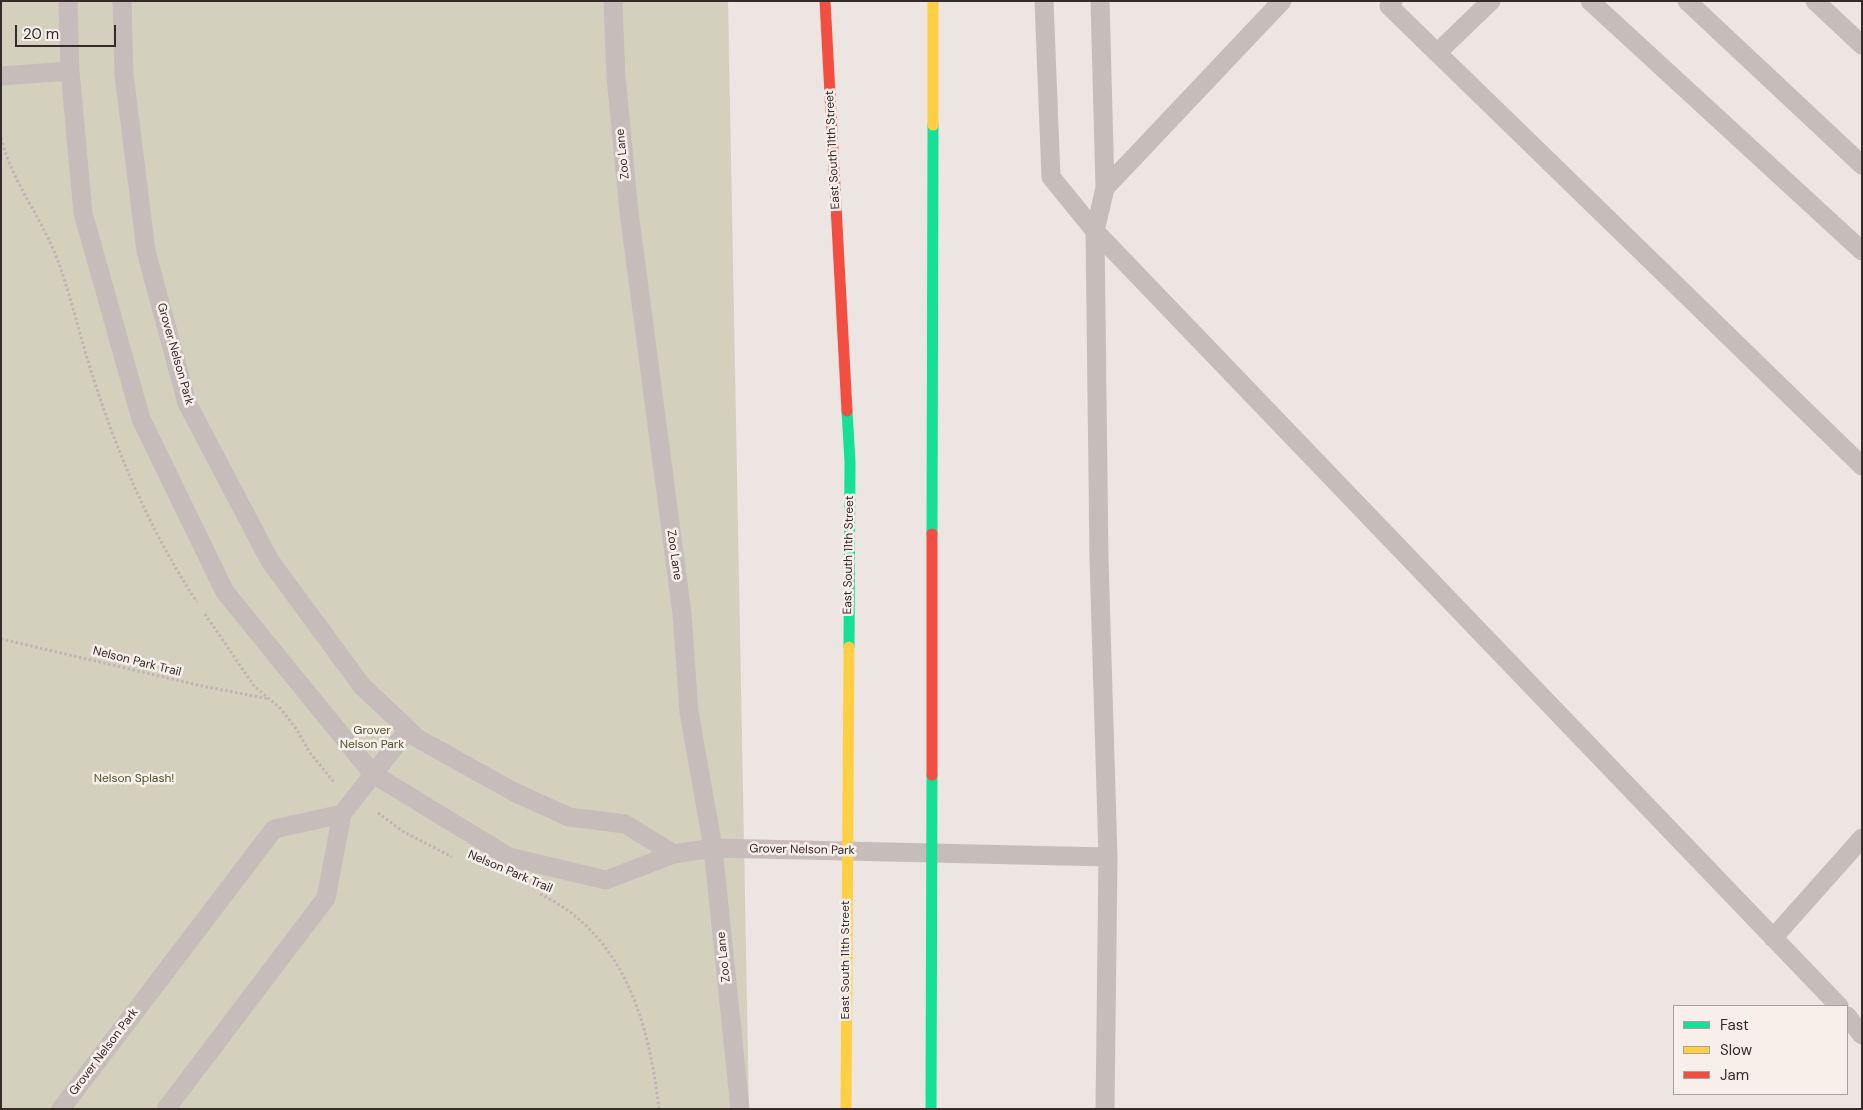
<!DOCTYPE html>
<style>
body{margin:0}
#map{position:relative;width:1863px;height:1110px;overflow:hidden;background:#ede5e2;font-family:"DM Sans",sans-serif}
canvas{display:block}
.frame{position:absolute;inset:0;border:2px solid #362a2a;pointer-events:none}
.legend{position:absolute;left:1673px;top:1005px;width:175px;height:90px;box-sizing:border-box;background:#f8eeea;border:1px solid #aaa09d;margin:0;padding:6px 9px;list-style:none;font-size:15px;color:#362a2a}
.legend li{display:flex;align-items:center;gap:10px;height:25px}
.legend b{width:25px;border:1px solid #aaa09d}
.scale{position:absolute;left:15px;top:25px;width:101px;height:22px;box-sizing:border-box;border:2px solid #362a2a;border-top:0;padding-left:6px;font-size:15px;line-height:18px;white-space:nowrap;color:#362a2a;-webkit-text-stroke:4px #f8eeea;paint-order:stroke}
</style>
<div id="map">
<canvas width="1863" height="1110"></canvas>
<div class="frame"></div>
<ul class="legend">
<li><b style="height:6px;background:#16e098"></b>Fast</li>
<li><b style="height:6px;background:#ffcf43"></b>Slow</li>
<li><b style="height:6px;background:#f24e42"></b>Jam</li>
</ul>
<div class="scale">20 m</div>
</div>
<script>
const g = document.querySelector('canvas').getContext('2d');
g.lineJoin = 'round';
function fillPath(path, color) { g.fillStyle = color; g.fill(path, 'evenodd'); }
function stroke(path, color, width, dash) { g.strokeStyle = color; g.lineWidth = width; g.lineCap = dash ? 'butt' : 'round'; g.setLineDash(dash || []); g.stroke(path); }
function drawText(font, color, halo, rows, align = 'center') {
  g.font = font + ' "DM Sans",sans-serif'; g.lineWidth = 5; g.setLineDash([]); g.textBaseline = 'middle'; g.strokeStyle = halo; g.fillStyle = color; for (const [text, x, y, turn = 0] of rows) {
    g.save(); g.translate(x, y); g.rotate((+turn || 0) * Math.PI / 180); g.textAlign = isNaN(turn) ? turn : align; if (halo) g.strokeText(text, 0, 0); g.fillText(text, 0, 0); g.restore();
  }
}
const green = new Path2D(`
 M 1,1 L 728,1 L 749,1109 L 1,1109 Z`);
const path = new Path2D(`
 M 1,138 C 12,182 42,218 58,261 C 72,300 81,341 94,380 C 119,458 152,534 197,602
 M 205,614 L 254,686 L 280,708 L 297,730 L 310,753 L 334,782
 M 1,639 L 202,686 L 269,699
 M 378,813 L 404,832 L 452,857
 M 540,894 C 625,935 649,1023 659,1109`);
const lane = new Path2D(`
 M 68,1 L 70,71 L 83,213 L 141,419 L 225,592 L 373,774 L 509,857 L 606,880 L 674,854 L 713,848 L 1108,857 L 1105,1109
 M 122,1 L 124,74 L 146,251 L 187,403 L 270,561 L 362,686 L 417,738 L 514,792 L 569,817 L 625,824 L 674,854
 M 613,1 L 616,77 L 629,212 L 682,614 L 689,712 L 713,848 L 740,1109
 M 1044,1 L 1051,177 L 1095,231
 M 1100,1 L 1105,188
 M 1393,1 L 1389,6 L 1862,466
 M 1590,1 L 1862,251
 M 1687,1 L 1862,165
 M 1815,1 L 1862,45
 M 1437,53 L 1491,1
 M 1,76 L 70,71
 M 1095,231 L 1105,188 L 1282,1
 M 1108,857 L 1099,559 L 1095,231 L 1839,1006
 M 1773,938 L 1862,838
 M 1847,1016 L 1862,1035
 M 61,1109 L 274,829 L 342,814 L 408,730
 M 166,1109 L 326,898 L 342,814`);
const fast = new Path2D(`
 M 847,411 L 850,462 L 849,647
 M 932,534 L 933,125
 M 931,1109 L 932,775`);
const slow = new Path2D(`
 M 933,125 L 933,1
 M 846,1109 L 849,647`);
const jam = new Path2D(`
 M 825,1 L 847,411
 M 932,775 L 932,534`);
const streetNames = [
 ["East South 11th Street",833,150,-93],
 ["Zoo Lane",623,154,-96],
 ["Grover Nelson Park",175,354,74],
 ["Zoo Lane",674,555,82],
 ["East South 11th Street",849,555,-89],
 ["Nelson Park Trail",137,662,14],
 ["Grover Nelson Park",802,850,1],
 ["Nelson Park Trail",510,872,23],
 ["Zoo Lane",724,957,-96],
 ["East South 11th Street",846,960,-90],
 ["Grover Nelson Park",104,1052,-53]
];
const parkNames = [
 ["Grover",372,731],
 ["Nelson Park",372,745],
 ["Nelson Splash!",134,779]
];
fillPath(green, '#d3d0bd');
stroke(path, '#beb5b4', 3, [2.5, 2.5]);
stroke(lane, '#c6bdbb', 19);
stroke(fast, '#16e098', 11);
stroke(slow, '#ffcf43', 11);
stroke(jam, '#f24e42', 11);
drawText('12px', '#362a2a', '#f8eeea', streetNames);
drawText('12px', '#50532f', '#f8eeea', parkNames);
</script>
